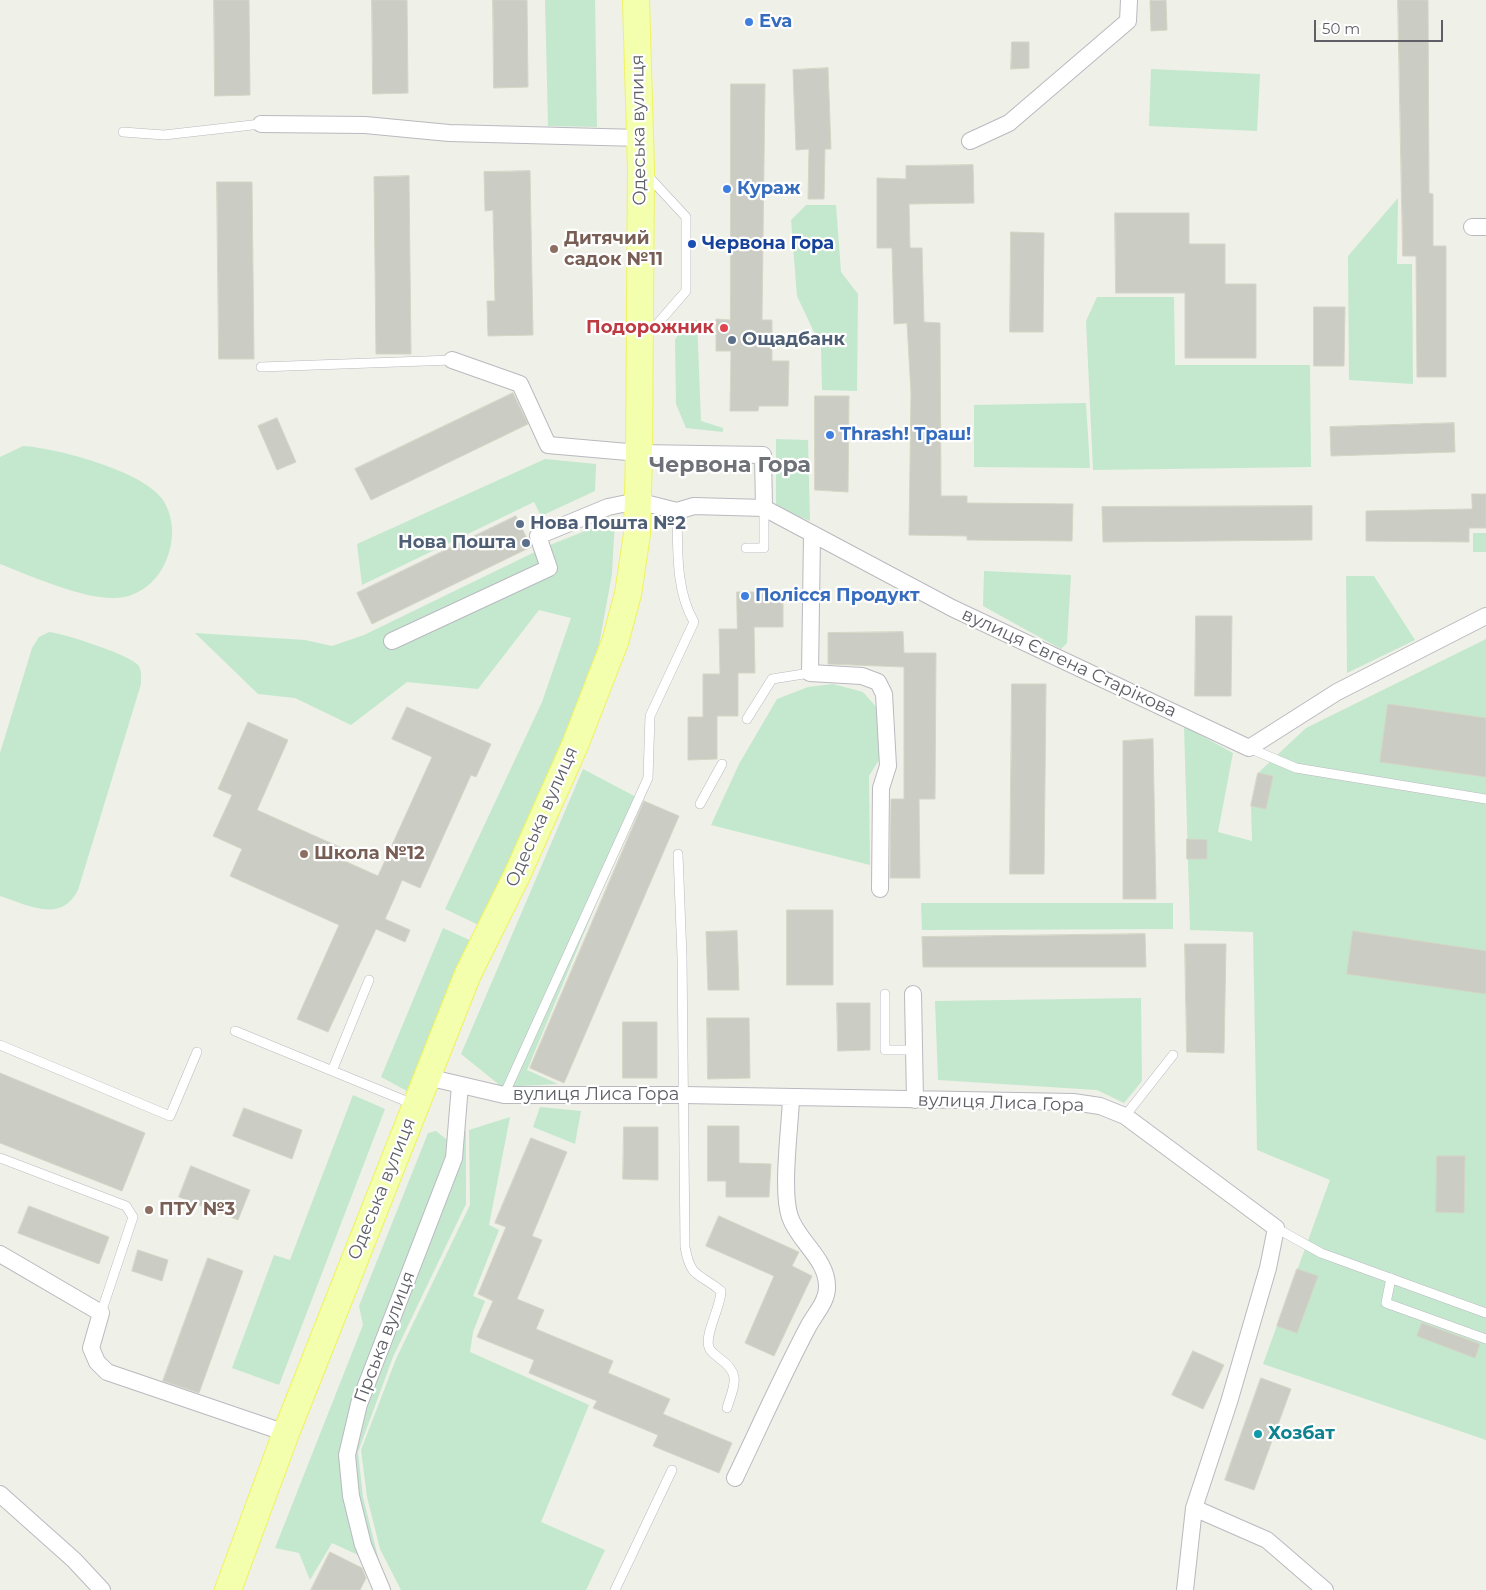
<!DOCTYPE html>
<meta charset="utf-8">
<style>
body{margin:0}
#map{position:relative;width:1486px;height:1590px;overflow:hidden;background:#eff0e7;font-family:Montserrat,sans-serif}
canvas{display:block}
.scale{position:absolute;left:1314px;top:20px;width:129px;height:22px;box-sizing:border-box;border:2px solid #5e5f67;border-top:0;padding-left:6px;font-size:15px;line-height:18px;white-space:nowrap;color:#5e5f67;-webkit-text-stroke:4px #fff;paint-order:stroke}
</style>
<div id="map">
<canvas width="1486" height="1590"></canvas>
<div class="scale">50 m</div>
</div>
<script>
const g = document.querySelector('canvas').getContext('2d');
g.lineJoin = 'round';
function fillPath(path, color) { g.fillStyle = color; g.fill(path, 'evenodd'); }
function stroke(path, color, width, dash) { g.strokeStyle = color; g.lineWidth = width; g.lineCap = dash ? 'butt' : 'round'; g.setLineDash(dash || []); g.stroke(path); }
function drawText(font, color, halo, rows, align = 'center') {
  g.font = font + ' Montserrat,sans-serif'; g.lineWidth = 4.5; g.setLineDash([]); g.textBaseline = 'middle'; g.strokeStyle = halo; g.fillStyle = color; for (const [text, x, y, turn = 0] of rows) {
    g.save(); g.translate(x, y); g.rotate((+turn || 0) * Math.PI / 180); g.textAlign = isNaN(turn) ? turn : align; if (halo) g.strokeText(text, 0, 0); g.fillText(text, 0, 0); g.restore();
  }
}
const green = new Path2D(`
 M 545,0 L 595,0 L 597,127 L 548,126 Z
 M 1151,69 L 1260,74 L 1257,131 L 1149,126 Z
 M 1398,198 L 1397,264 L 1412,264 L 1413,384 L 1349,380 L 1348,256 Z
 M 806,205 L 836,205 L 841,272 L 858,294 L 857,391 L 822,390 L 821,347 L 797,296 L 791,220 Z
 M 1097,297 L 1174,297 L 1175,365 L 1310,365 L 1311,467 L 1093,470 L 1086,321 Z
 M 697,320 L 701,421 L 723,428 L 723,432 L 686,428 L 676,404 L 675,340 L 685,323 Z
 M 1086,403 L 1090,468 L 974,467 L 974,405 Z
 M 776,439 L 808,440 L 810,521 L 776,507 Z
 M 23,446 C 56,448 144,471 163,500 C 187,537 161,599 113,598 C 80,598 31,576 0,564 L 0,457 Z
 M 545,459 L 596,464 L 595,491 L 541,516 L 534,502 L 362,585 L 357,544 Z
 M 615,519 L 612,574 L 599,645 L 552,769 L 481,926 L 445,909 L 542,702 L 571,618 L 539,610 L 478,689 L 407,682 L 351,725 L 295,698 L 258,694 L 195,633 L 305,640 L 332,646 L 364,635 L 545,547 Z
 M 1473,533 L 1486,533 L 1486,552 L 1473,552 Z
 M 984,571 L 1071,575 L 1067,643 L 1061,649 L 983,606 Z
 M 1346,576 L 1374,576 L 1415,640 L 1347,673 Z
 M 49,632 C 65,634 128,654 138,665 C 142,670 141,678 141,684 L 78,890 C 61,924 28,905 0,896 L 0,753 L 32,648 L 39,637 Z
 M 1486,639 L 1486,1440 L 1263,1364 L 1330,1180 L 1257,1150 L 1253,932 L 1190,930 L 1184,726 L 1233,753 L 1218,832 L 1252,841 L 1251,806 L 1258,773 L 1306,728 Z
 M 833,684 L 863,692 L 878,709 L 882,755 L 869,776 L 870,865 L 711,825 L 739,764 L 777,699 L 808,687 Z
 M 583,769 L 640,799 L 527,1070 L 558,1084 L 502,1087 L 461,1054 Z
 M 921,903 L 1173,903 L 1173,929 L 922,930 Z
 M 443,928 L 474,942 L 407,1091 L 381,1077 Z
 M 1141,998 L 1142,1081 L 1124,1103 L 1097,1090 L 938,1080 L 935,1001 Z
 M 353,1095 L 385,1109 L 279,1385 L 232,1368 L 274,1255 L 290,1260 Z
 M 540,1107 L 581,1111 L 575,1144 L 533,1127 Z
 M 510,1117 L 489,1225 L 499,1230 L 473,1296 L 485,1301 L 473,1332 L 470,1352 L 589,1405 L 541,1522 L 605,1550 L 586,1590 L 401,1590 L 380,1549 L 367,1497 L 361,1450 L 396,1359 L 470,1205 L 469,1130 Z
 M 436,1131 L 446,1139 L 466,1131 L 466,1204 L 393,1357 L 358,1452 L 363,1497 L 380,1565 L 332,1543 L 310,1580 L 299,1553 L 275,1548 L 363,1325 L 359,1306 L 428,1133 Z`);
const building = new Path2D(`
 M 214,0 L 249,0 L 250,95 L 215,96 Z
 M 372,0 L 407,0 L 408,93 L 373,94 Z
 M 493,0 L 527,0 L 528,87 L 494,88 Z
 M 1166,0 L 1167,30 L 1151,31 L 1150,1 Z
 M 1398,0 L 1428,0 L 1429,193 L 1433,194 L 1433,246 L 1446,246 L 1446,377 L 1417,377 L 1416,256 L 1403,256 Z
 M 1012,42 L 1029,42 L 1029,68 L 1011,69 Z
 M 828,68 L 831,149 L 825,149 L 824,199 L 808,199 L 809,149 L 796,150 L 793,70 Z
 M 731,84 L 765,84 L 762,320 L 772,320 L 772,361 L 789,361 L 788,406 L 759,406 L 758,411 L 730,411 L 731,351 L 716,351 L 716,319 L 730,320 Z
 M 973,165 L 974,203 L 909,204 L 910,248 L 922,248 L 924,322 L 940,323 L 941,496 L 967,496 L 967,503 L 1073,504 L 1072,541 L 967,540 L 967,536 L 909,535 L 911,393 L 907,323 L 894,324 L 892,248 L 877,248 L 877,178 L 906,179 L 906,166 Z
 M 530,171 L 533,335 L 488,336 L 487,301 L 495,301 L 493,210 L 485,211 L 484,172 Z
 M 409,176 L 411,354 L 376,354 L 374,177 Z
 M 217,182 L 252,182 L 254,359 L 219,359 Z
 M 1115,213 L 1189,213 L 1189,244 L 1225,244 L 1225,284 L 1256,284 L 1256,358 L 1185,358 L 1185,293 L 1116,293 Z
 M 1011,232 L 1044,233 L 1043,332 L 1010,332 Z
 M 1314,307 L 1345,307 L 1344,366 L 1314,366 Z
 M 513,393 L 528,424 L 371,500 L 355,469 Z
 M 815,396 L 849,396 L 848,492 L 815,490 Z
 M 277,418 L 296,462 L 277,470 L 258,426 Z
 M 1454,423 L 1455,452 L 1331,456 L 1330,427 Z
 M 1472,494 L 1486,494 L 1486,528 L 1469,528 L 1469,542 L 1366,541 L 1366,511 L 1472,509 Z
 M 1312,506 L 1312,540 L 1103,542 L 1102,507 Z
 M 516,516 L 531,547 L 372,624 L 357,593 Z
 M 737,592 L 783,592 L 783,627 L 754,627 L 755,673 L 738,673 L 738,716 L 717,716 L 717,759 L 688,760 L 688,717 L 703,717 L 703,674 L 720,674 L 719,629 L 737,629 Z
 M 1196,616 L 1232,616 L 1231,696 L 1195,696 Z
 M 903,632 L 904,653 L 936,653 L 935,799 L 919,799 L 920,878 L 890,878 L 891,799 L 904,799 L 904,667 L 828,664 L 828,633 Z
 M 1012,684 L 1046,684 L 1044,874 L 1010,874 Z
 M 1388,704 L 1486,718 L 1486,777 L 1380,762 Z
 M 407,707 L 491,744 L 476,777 L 471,775 L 420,888 L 402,880 L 394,899 L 385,919 L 410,930 L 405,942 L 376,929 L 328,1032 L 297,1019 L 339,925 L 230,876 L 242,849 L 213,836 L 232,795 L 218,789 L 248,722 L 288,740 L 257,810 L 344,849 L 340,859 L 378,876 L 432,757 L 392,739 Z
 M 1153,739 L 1156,899 L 1123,899 L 1123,741 Z
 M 1258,773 L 1273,776 L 1266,809 L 1251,806 Z
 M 644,801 L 679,816 L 564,1083 L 530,1068 Z
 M 1187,839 L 1207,840 L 1207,859 L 1187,859 Z
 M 787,910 L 833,910 L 833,985 L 787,985 Z
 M 737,931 L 739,990 L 708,990 L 706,932 Z
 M 1353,931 L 1486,951 L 1486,994 L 1347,974 Z
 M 1145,934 L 1146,967 L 923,967 L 922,937 Z
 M 1185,944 L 1226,944 L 1224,1053 L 1187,1052 Z
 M 837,1003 L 870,1003 L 870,1050 L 838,1051 Z
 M 707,1018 L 749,1018 L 750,1078 L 708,1079 Z
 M 623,1022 L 657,1022 L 657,1078 L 623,1078 Z
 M 0,1073 L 145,1133 L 122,1191 L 0,1143 Z
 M 244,1108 L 302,1130 L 292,1159 L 233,1136 Z
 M 708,1126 L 739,1126 L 739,1163 L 771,1164 L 769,1197 L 726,1197 L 726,1181 L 708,1181 Z
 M 624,1127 L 658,1127 L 658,1180 L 623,1179 Z
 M 531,1138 L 567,1152 L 532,1236 L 542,1240 L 517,1299 L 544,1310 L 536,1329 L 613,1361 L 608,1373 L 670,1399 L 663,1414 L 732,1443 L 719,1473 L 653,1446 L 658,1435 L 593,1408 L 597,1401 L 529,1373 L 534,1360 L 477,1337 L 493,1301 L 478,1294 L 506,1227 L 495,1223 Z
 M 1437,1156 L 1465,1156 L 1464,1213 L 1436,1212 Z
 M 191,1166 L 250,1190 L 238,1220 L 179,1197 Z
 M 29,1206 L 109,1237 L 99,1264 L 18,1233 Z
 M 719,1216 L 799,1252 L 792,1266 L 812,1276 L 774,1356 L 745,1343 L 774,1276 L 706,1246 Z
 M 138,1250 L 168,1260 L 162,1281 L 132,1271 Z
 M 208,1258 L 243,1271 L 199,1393 L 163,1381 Z
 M 1297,1269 L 1318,1276 L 1297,1333 L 1277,1326 Z
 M 1422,1323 L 1480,1344 L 1475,1358 L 1417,1336 Z
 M 1193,1351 L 1224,1365 L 1203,1409 L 1172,1395 Z
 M 1261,1378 L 1291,1389 L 1254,1490 L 1225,1480 Z
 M 330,1552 L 362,1568 L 366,1578 L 360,1590 L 311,1590 Z`);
const service = new Path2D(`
 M 123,132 L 164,135 L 261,124
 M 646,337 L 686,291 L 686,217 L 647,175
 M 261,367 L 452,360
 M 746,548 L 764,548 L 764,508
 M 747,719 L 772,679 L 810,673
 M 1249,748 L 1296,768 L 1486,799
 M 700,804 L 722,764
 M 678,854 L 682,957 L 685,1247 C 691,1280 699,1272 721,1291 C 721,1307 704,1335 709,1347 C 710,1352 716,1355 719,1358 C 742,1374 734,1385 727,1408
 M 885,994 L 885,1050 L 914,1050
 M 235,1031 L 413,1104
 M 0,1045 L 170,1116 L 197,1052
 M 332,1071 L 369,980
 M 504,1095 L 648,778 L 650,716 L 694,622 C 675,590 678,547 677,511
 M 1125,1116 L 1173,1055
 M 0,1158 L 126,1206 L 133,1217 L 101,1313
 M 1276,1228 L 1321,1253 L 1486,1313
 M 1391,1278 L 1386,1303 L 1486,1339
 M 615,1590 L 672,1470`);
const minor = new Path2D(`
 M 261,124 L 365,125 L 449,133 L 640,138
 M 970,141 L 1009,123 L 1128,21 L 1129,0
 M 1472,227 L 1486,227
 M 452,360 L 520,384 L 548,445 L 639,453 L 763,455 L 764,508
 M 812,535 L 810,673 L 862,676 L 878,682 L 884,694 L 888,766 L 881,788 L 880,889
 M 392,641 L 549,568 L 538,536 L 608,507 L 637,501 L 677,511 L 694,506 L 764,508 L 952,608 L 1249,748 L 1337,692 L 1486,616
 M 913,994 L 915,1100
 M 427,1077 L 504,1095 L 683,1095 L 1073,1102 L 1100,1106 L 1125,1116 L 1276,1228 L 1268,1268 L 1229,1402 L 1194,1508 L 1185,1590
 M 0,1254 L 101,1313 L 91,1348 L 97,1362 L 107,1372 L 286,1433
 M 735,1478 C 759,1428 782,1376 808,1327 C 814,1315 828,1301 827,1286 C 827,1259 798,1241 790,1217 C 781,1192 790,1127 791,1099
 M 0,1494 L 74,1560 L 102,1590
 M 1194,1508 L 1267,1540 L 1325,1590
 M 382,1590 L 363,1545 L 351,1496 L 347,1455 L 359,1404 L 454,1158 L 460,1085`);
const primary = new Path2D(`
 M 228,1590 L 286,1433 L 468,974 L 518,873 L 575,745 L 615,642 L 628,594 L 637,534 L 639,453 L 641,169 L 636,0`);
const markers = [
 [749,22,5,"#3f7fe0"],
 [727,189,5,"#3f7fe0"],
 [692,244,5,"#1a4fb4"],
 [554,249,5,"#8d6e63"],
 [724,328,5,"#e0444e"],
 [732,340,5,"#5c6f8a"],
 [830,435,5,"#3f7fe0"],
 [520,524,5,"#5c6f8a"],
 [526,543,5,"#5c6f8a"],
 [745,596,5,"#3f7fe0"],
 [304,854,5,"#8d6e63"],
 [149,1210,5,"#8d6e63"],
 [1258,1434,5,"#0f9aa8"]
];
const shopNames = [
 ["Eva",759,22],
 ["Кураж",737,189],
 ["Thrash! Траш!",840,435],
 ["Полісся Продукт",755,596]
];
const streetNames = [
 ["Одеська вулиця",639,130,-91],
 ["вулиця Євгена Старікова",1069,663,25],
 ["Одеська вулиця",542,817,-66],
 ["вулиця Лиса Гора",596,1095],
 ["вулиця Лиса Гора",1001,1103,2],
 ["Одеська вулиця",382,1189,-68],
 ["Гірська вулиця",385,1337,-69]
];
const educationNames = [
 ["Дитячий",564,239],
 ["садок №11",564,260],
 ["Школа №12",314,854],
 ["ПТУ №3",159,1210]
];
const transitNames = [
 ["Червона Гора",702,244]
];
const healthNames = [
 ["Подорожник",714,328]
];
const serviceNames = [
 ["Ощадбанк",742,340],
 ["Нова Пошта №2",530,524],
 ["Нова Пошта",516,543,"right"]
];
const cultureNames = [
 ["Хозбат",1268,1434]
];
const districtNames = [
 ["Червона Гора",730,466]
];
fillPath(green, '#c3e8ce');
fillPath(building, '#cbccc3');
stroke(building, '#d5d5c5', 1);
stroke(service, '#b9b9c0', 10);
stroke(minor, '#b9b9c0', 18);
stroke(primary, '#f0f35d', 28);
stroke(service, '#fff', 9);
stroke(minor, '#fff', 16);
stroke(primary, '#f4ffad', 26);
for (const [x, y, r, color] of markers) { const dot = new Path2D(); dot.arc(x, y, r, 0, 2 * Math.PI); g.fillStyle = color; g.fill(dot); stroke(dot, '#fff', 2); }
drawText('bold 18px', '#366cbe', '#fff', shopNames, 'left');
drawText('18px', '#5e5f67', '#fff', streetNames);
drawText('bold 18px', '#785e54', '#fff', educationNames, 'left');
drawText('bold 18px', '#164399', '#fff', transitNames, 'left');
drawText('bold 18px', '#be3a42', '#fff', healthNames, 'right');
drawText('bold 18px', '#4e5e75', '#fff', serviceNames, 'left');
drawText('bold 18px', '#0d838f', '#fff', cultureNames, 'left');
drawText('bold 22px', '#6f7179', '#fff', districtNames);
</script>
